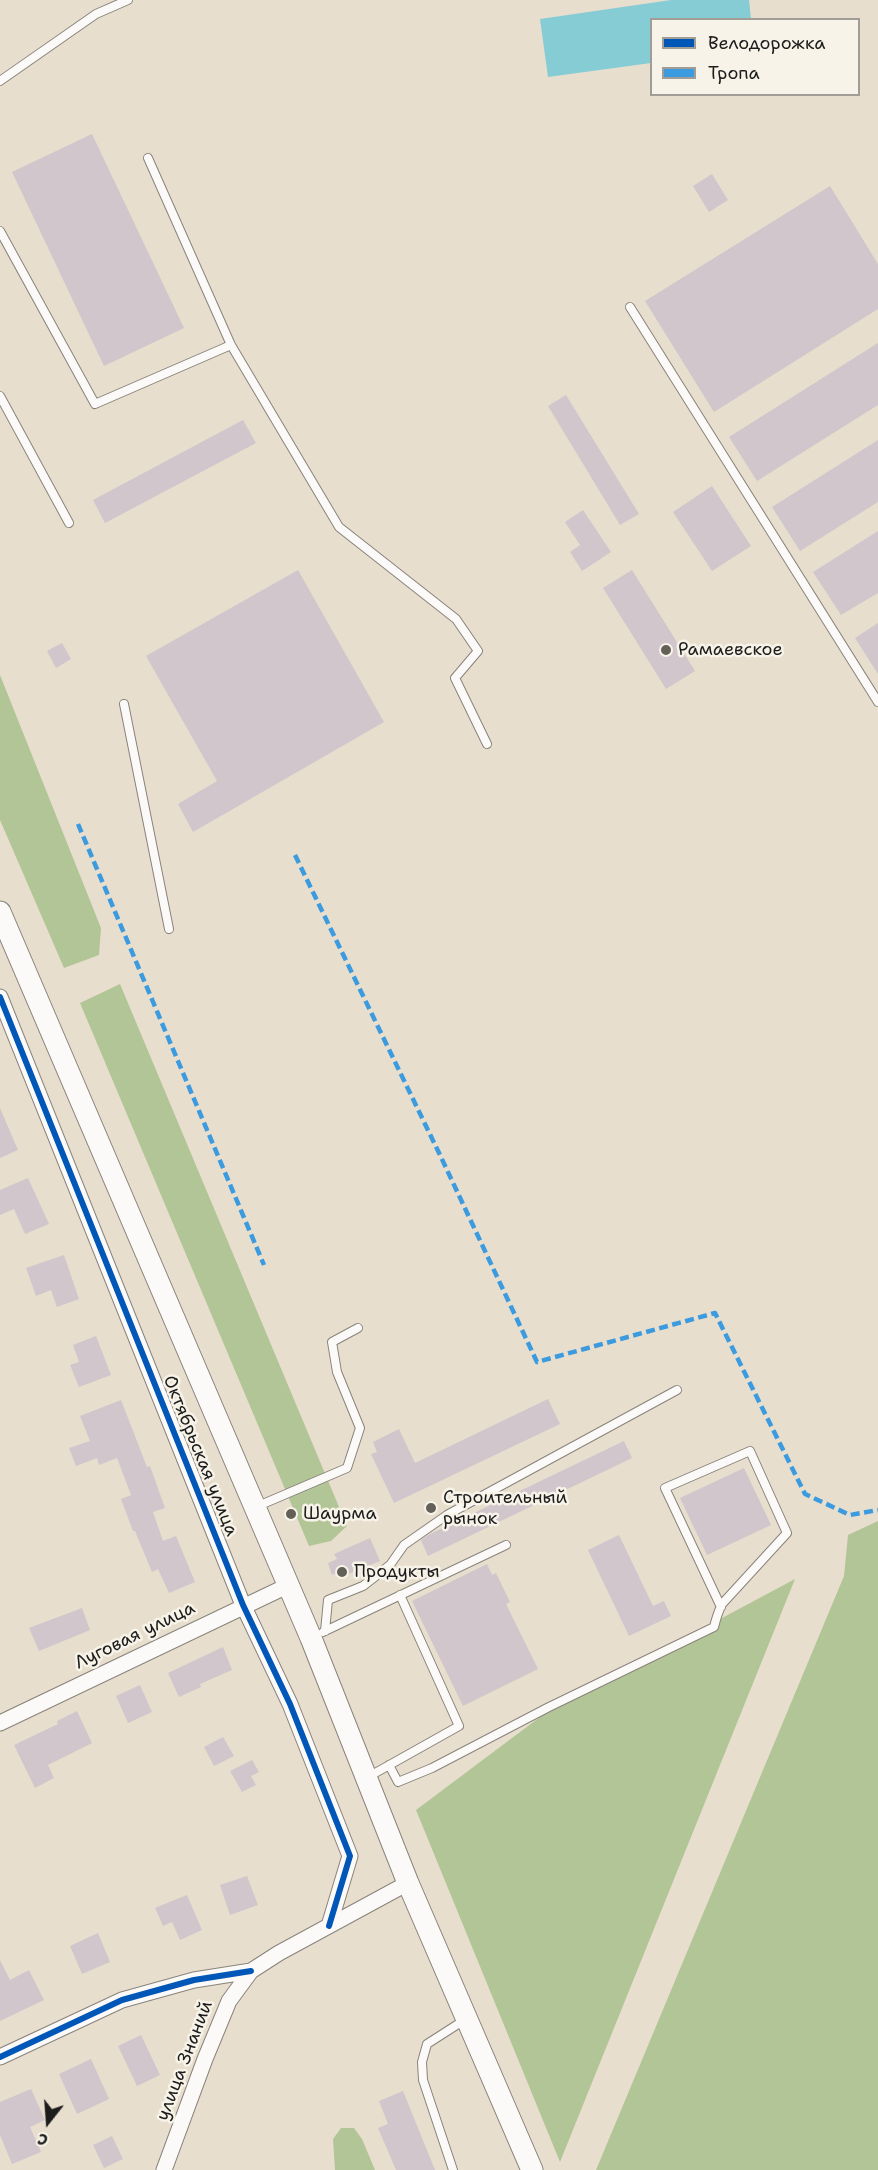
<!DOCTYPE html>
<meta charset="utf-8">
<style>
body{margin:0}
#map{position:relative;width:878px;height:2170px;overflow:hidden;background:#e8dece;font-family:"Shantell Sans",sans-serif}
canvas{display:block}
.legend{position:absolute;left:650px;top:18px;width:210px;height:78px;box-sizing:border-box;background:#f7f3e8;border:2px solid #9f9d96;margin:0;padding:8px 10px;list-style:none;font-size:18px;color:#1c1c1c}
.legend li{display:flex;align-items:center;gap:12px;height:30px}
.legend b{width:30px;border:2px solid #9f9d96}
.north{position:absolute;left:18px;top:2092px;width:60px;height:60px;-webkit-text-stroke:4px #f7f3e8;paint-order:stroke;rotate:197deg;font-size:16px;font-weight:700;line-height:24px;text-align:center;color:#1c1c1c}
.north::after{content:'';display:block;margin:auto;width:21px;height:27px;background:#1c1c1c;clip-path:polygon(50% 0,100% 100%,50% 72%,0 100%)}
</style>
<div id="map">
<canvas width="878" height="2170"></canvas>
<ul class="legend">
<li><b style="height:8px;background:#0057b8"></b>Велодорожка</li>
<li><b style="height:8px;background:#3c9bdf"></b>Тропа</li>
</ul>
<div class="north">С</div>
</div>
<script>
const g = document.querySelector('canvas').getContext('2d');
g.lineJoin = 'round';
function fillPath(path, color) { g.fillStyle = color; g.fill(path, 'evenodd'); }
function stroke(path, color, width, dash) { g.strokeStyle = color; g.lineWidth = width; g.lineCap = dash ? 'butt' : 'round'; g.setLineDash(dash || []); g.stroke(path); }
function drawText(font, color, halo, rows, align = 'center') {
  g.font = font + ' "Shantell Sans",sans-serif'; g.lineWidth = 5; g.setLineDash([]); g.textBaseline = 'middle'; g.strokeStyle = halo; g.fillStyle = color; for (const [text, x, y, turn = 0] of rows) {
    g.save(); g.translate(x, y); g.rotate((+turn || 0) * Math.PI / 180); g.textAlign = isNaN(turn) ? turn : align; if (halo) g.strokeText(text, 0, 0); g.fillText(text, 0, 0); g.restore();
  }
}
const forest = new Path2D(`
 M 0,675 L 101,928 L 99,955 L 64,968 L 0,820 Z
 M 120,984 L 347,1526 L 331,1541 L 309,1546 L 80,1003 Z
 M 878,1521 L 878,2170 L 596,2170 L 844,1576 L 848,1535 Z
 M 795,1579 L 560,2162 L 416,1810 L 548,1711 Z
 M 341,2128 L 354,2128 L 362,2139 L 375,2170 L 335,2170 L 333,2139 Z`);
const water = new Path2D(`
 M 671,0 L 749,0 L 751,19 L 652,20 L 651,63 L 548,77 L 540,19 Z`);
const building = new Path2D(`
 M 92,134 L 184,328 L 104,366 L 12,172 Z
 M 712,174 L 728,200 L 709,212 L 693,186 Z
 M 830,186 L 878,264 L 878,309 L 714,412 L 645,301 Z
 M 878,343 L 878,405 L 757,481 L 729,437 Z
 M 566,395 L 639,514 L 620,525 L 548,406 Z
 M 243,420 L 256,443 L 105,523 L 93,500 Z
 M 878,440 L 878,502 L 800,551 L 772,507 Z
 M 712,486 L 751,546 L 712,571 L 673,512 Z
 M 583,510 L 611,552 L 582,571 L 570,552 L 580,545 L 565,522 Z
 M 878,531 L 878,593 L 841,615 L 813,572 Z
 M 298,570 L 384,722 L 193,832 L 178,804 L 217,781 L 146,656 Z
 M 632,570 L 695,671 L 666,689 L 603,588 Z
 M 878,623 L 878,674 L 855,638 Z
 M 62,643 L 71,659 L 56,668 L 47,651 Z
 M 0,1108 L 18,1150 L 0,1158 Z
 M 28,1178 L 49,1224 L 25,1234 L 14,1209 L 0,1215 L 0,1190 Z
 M 64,1255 L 79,1299 L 57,1307 L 51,1290 L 36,1296 L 26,1268 Z
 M 96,1336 L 111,1375 L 79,1387 L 70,1365 L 79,1362 L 73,1345 Z
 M 548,1399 L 560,1424 L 394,1503 L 371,1454 L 377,1452 L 373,1442 L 399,1429 L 415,1463 Z
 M 121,1400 L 147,1467 L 150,1466 L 165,1508 L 153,1512 L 163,1541 L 176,1536 L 195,1582 L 169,1593 L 158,1569 L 152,1572 L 135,1531 L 133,1531 L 121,1499 L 131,1495 L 117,1458 L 99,1465 L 97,1458 L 76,1466 L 69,1448 L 90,1441 L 80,1416 Z
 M 624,1441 L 632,1458 L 428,1556 L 421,1540 L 428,1535 Z
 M 744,1468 L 771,1525 L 707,1555 L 680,1498 Z
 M 619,1535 L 653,1606 L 664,1601 L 671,1616 L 629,1636 L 588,1550 Z
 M 370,1538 L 380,1561 L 344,1576 L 342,1571 L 332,1575 L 328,1563 L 337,1559 L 334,1554 Z
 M 487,1564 L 492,1575 L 496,1573 L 510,1602 L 506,1604 L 538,1669 L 463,1706 L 412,1601 Z
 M 82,1608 L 90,1630 L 39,1651 L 29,1628 Z
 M 223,1647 L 232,1670 L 200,1684 L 201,1687 L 179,1697 L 168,1673 Z
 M 140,1685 L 152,1712 L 128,1723 L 116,1696 Z
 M 77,1711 L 92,1743 L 48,1765 L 54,1778 L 35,1788 L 14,1745 L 58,1724 L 57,1721 Z
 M 223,1737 L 234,1756 L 214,1766 L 204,1747 Z
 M 252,1760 L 259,1772 L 251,1776 L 256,1785 L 242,1792 L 230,1771 Z
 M 247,1876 L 258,1905 L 230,1915 L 220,1885 Z
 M 187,1895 L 202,1930 L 180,1940 L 172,1922 L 163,1926 L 155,1908 Z
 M 98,1933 L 110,1962 L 82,1974 L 70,1946 Z
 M 0,1960 L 10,1980 L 29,1970 L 44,2000 L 0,2021 Z
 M 141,2035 L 160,2075 L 137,2086 L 118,2046 Z
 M 91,2059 L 109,2099 L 77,2114 L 59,2074 Z
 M 31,2089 L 45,2120 L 30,2127 L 41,2152 L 12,2164 L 0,2135 L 0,2102 Z
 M 403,2091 L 435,2170 L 396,2170 L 378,2128 L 388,2124 L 379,2101 Z
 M 112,2136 L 123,2159 L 104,2168 L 93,2145 Z`);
const service = new Path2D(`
 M 0,81 L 96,14 L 128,0
 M 148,158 L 231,345 L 339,527 L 456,619 L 478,651 L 455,678 L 487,744
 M 0,231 L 95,404 L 231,345
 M 630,307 L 878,702
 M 0,396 L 69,523
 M 124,704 L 169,929
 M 258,1506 L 347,1468 L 360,1428 L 337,1372 L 332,1342 L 358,1328
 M 325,1631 L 328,1600 L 363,1586 L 390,1565 L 404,1545 L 447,1515 L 677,1390
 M 323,1632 L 506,1545
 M 389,1765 L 398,1782 L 432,1768 L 549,1707 L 714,1627 C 716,1619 718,1612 722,1604 L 787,1533 L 750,1451 L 665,1488 L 721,1607
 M 368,1777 L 459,1726 L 400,1595
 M 453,2170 L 423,2080 L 422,2062 L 427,2044 L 466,2019`);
const minor = new Path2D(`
 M 0,997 L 243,1605 L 290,1704 L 350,1856 L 329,1926
 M 0,1723 L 287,1586
 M 0,2057 L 122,2000 L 194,1980 L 251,1971
 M 164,2170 L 205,2059 L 229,2001 L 251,1971 L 279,1953 L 408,1883`);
const secondary = new Path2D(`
 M 0,912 L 311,1638 L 408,1883 L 532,2170`);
const quiet = new Path2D(`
 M 78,824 L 264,1265
 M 295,855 L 440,1155 L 537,1362 L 715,1313 L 805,1494 L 850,1515 L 878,1510`);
const cycleway = new Path2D(`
 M 0,997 L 243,1605 L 290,1704 L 350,1856 L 329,1926
 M 0,2057 L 122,2000 L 194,1980 L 251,1971`);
const markers = [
 [666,650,6,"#63605a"],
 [431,1508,6,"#63605a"],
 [291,1514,6,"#63605a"],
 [342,1572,6,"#63605a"]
];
const poiNames = [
 ["Рамаевское",678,650],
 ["Строительный",443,1498],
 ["рынок",443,1519],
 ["Шаурма",303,1514],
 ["Продукты",354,1572]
];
const streetNames = [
 ["Октябрьская улица",200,1456,68],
 ["Луговая улица",135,1636,-26],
 ["улица Знаний",185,2061,-69]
];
fillPath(forest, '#b2c596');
fillPath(water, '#86ccd5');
fillPath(building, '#d0c6cb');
stroke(service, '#88837b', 10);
stroke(minor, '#88837b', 17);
stroke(secondary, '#88837b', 23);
stroke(service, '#fcfaf8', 8);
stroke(minor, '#fcfaf8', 15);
stroke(secondary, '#fcfaf8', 21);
stroke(quiet, '#3c9bdf', 4.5, [9, 4.5]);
stroke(cycleway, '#0057b8', 6);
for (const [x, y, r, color] of markers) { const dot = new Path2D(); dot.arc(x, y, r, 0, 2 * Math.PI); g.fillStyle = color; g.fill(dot); stroke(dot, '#f7f3e8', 2); }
drawText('18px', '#1c1c1c', '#f7f3e8', poiNames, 'left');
drawText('18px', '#1c1c1c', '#f7f3e8', streetNames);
</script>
